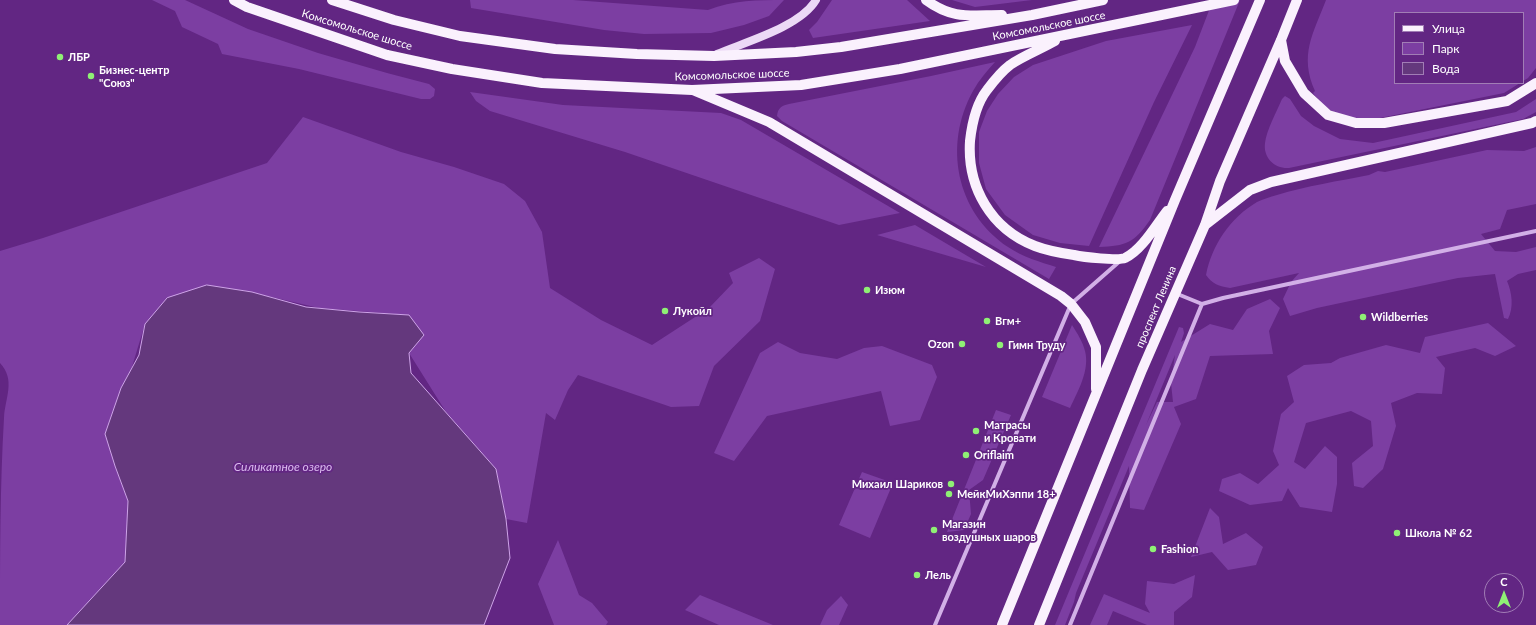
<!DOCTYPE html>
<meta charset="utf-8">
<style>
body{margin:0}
#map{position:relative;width:1536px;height:625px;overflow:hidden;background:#622683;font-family:Lato,sans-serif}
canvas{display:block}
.legend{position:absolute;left:1394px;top:12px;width:130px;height:72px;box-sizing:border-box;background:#622683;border:1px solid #a17db5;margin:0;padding:5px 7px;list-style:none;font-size:12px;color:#fff}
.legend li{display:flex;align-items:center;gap:8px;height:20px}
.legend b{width:20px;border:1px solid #a17db5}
.north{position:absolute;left:1484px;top:573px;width:40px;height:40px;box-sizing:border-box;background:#622683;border:1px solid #a17db5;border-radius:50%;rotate:0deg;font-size:11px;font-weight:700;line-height:16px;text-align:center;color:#fff}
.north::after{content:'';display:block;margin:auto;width:14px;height:18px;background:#8ff075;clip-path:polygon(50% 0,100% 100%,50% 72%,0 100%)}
</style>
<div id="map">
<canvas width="1536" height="625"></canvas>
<ul class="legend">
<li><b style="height:5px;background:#faf1fd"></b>Улица</li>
<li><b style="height:11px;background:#7c3ea2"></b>Парк</li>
<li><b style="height:11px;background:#64387d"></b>Вода</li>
</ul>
<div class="north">С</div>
</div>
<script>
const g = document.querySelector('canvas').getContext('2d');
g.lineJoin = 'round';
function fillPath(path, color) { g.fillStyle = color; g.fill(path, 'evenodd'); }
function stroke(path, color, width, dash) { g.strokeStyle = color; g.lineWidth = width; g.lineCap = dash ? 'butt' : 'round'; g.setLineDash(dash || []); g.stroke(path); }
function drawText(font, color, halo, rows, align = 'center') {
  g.font = font + ' Lato,sans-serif'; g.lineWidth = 3.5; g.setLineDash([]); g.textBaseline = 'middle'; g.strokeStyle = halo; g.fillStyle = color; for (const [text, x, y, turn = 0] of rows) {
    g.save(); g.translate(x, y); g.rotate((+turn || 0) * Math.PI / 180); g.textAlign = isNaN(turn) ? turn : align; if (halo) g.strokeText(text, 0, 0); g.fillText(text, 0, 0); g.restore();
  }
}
const green = new Path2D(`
 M 152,0 L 185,0 L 248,29 L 318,53 L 387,73 L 429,84 L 435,89 L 434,96 L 430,99 L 421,99 L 299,69 L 222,54 L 218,44 L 182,27 L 175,11 Z
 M 470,0 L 573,0 L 708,10 C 733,0 758,0 784,0 L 769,16 L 744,25 L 711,33 L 644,34 L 604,30 L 471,8 Z
 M 832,0 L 907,0 L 930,21 L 813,38 L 809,30 L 817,22 Z
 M 952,0 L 1032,0 L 975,7 Z
 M 1213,0 L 1240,0 L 1150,220 C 1134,243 1126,246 1099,247 L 1195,47 Z
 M 1326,0 L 1536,0 L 1536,68 L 1528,78 L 1523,81 L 1523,13 L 1395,13 L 1395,83 L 1520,83 L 1504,93 L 1365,121 C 1342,117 1327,113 1313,93 L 1315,91 C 1299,55 1313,34 1326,0 Z
 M 1192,25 L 1154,102 L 1089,246 L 1060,243 L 1033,235 L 1005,215 L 986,189 L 979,163 L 979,132 L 987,111 L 998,94 L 1014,77 L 1033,65 L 1106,41 Z
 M 995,62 C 987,71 979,80 973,91 C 943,145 956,212 1008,247 C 1023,257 1040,262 1056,267 L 1049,279 L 782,121 L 777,116 C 778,108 781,106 789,104 L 931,76 Z
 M 470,92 L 563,105 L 721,113 L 741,120 L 900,213 L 839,225 L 625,152 L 490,111 L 476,101 Z
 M 1285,96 L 1290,99 L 1301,116 L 1314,126 L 1340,139 L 1373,143 L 1516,112 L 1536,99 L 1536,112 L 1523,119 L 1289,168 C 1275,169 1263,158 1265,143 C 1266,131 1277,111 1282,99 Z
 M 303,117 L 401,152 L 454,167 L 504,184 L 525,201 L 542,232 L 550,288 L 601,320 L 652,345 L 709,308 L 733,283 L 729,273 L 759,258 L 775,269 L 760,321 L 714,366 L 699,406 L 671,407 L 578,375 L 568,390 L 555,420 L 546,413 L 527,523 L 506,519 L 496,469 L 446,412 L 409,353 L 409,315 L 319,308 L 241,290 L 145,324 L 131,370 L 115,466 L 128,501 L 125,562 L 67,625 L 0,625 C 0,556 0,486 4,418 C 5,398 16,380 0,363 L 0,251 L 43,238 L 267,163 Z
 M 1536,147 L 1536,204 L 1507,210 L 1500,229 L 1481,234 L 1495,251 L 1516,252 L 1536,247 L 1536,270 L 1518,274 L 1507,281 C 1512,293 1514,307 1508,319 L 1504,318 L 1495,274 L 1458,278 L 1317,308 L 1290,316 L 1283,299 L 1291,282 L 1299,273 L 1230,288 C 1219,286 1212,284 1206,275 C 1212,245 1230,218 1257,202 C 1263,199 1270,197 1277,195 C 1306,186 1339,181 1369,175 L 1378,171 L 1385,172 L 1487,150 L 1524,151 Z
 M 915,225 L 986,267 L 877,235 Z
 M 1270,299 L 1280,308 L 1269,331 L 1273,354 L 1210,356 L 1196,399 L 1174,407 L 1181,424 L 1144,510 L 1130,508 L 1129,466 L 1076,593 L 1074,602 L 1065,625 L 1055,625 L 1179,327 L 1183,328 L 1184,333 L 1181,342 L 1210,324 L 1233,330 L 1247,309 ZM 1175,355 L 1171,383 L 1173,402 L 1157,402 L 1146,425 Z
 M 1488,323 L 1516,346 L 1495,356 L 1475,348 L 1436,357 L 1445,368 L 1442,394 L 1417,393 L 1391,403 L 1396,426 L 1383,469 L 1363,488 L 1354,486 L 1352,463 L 1373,446 L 1371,421 L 1351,411 L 1306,423 L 1294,462 L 1305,469 L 1325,446 L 1337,457 L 1337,484 L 1332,512 L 1300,507 L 1288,488 L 1282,501 L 1250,505 L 1219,491 L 1222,479 L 1240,473 L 1258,484 L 1279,465 L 1273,451 L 1281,414 L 1294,402 L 1287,376 L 1304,365 L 1331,363 L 1340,358 L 1386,345 L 1420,353 L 1425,337 Z
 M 1072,325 C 1077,333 1083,342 1085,351 C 1090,370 1078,391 1070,408 L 1042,397 Z
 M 778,342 L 800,353 L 837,359 L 864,348 L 882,346 L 932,365 L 937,377 L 920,420 L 890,426 L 881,391 L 767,416 L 734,461 L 714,453 L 760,353 Z
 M 996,410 L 1011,415 L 983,480 L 969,490 L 971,514 L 964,530 L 947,532 Z
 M 862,472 L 893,483 L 870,538 L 839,525 Z
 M 1210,508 L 1219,517 L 1223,544 L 1246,533 L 1263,547 L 1256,565 L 1228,570 L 1212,552 L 1191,557 Z
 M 558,540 L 579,595 L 592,603 L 608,622 L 606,625 L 554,625 L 538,584 Z
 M 1195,575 L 1192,597 L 1174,612 L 1174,625 L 1147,625 L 1113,611 L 1107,625 L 1090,625 L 1104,594 L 1150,613 L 1145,604 L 1147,581 L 1174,584 Z
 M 700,595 L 773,625 L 719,625 L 685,610 Z
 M 841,596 L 848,605 L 839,625 L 820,625 L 827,610 Z`);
const water = new Path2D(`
 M 207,285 L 252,292 L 306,307 L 359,312 L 409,315 L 424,335 L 409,353 L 411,373 L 496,469 L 506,519 L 510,558 L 484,625 L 67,625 L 125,562 L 128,501 L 115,466 L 105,434 L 121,388 L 139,355 L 145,324 L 167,298 Z`);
const minor = new Path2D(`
 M 1175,293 L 1202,304 L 1223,298 L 1536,231
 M 935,625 L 1071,304 L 1120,261
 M 1070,625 L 1202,304`);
const secondary = new Path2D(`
 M 717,54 C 745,42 800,27 816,0`);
const primary = new Path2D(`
 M 234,0 L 247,7 L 387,55 L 452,69 L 542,83 L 692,90 L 801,85 L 900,69 L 1234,0
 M 332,0 L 394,20 L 460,36 L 555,49 L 637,54 L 714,56 L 796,52 L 841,47 L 1032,15 L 1103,0
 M 926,0 C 953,20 971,15 1002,15
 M 1281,40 L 1285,61 L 1304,93 L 1328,115 L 1356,123 L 1384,123 L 1507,101 L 1536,83
 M 1055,41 C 1041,49 1023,56 1010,65 C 1002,71 993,82 987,90 C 976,104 972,123 970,141 C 967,187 991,229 1035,246 C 1048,251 1060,253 1074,255 C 1083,257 1118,261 1125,258 C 1142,250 1156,225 1167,211
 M 695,91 L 769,122 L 1061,296 L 1071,304 L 1085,322 L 1096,347 L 1096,389
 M 1205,225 L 1250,190 L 1271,182 L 1532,123 L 1536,121
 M 1002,625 L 1175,200 L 1260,0
 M 1039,625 L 1142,370 L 1205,225 L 1220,181 L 1281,40 L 1297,0`);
const markers = [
 [60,57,4,"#8ff075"],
 [91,76,4,"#8ff075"],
 [867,290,4,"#8ff075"],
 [665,311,4,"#8ff075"],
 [1363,317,4,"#8ff075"],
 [987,321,4,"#8ff075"],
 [962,344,4,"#8ff075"],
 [1000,345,4,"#8ff075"],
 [976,431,4,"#8ff075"],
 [966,455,4,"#8ff075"],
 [951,484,4,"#8ff075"],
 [949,494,4,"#8ff075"],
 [934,530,4,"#8ff075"],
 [1397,533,4,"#8ff075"],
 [1153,549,4,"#8ff075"],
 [917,575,4,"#8ff075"]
];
const streetNames = [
 ["Комсомольское шоссе",1049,26,-11],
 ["Комсомольское шоссе",357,30,17],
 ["Комсомольское шоссе",732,75,-2],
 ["проспект Ленина",1156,307,-67]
];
const poiNames = [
 ["ЛБР",68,57],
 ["Бизнес-центр",99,70],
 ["\"Союз\"",99,83],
 ["Изюм",875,290],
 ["Лукойл",673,311],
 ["Wildberries",1371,317],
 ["Вгм+",995,321],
 ["Ozon",954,344,"right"],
 ["Гимн Труду",1008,345],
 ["Матрасы",984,425],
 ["и Кровати",984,438],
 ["Oriflaim",974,455],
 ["Михаил Шариков",943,484,"right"],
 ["МейкМиХэппи 18+",957,494],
 ["Магазин",942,524],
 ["воздушных шаров",942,537],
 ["Школа № 62",1405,533],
 ["Fashion",1161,549],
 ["Лель",925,575]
];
const waterNames = [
 ["Силикатное озеро",283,467]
];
fillPath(green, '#7c3ea2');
fillPath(water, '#64387d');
stroke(water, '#cea4e8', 1);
stroke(minor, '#d2b0e7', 4);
stroke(secondary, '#ecd9f6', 8);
stroke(primary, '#faf1fd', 10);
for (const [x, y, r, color] of markers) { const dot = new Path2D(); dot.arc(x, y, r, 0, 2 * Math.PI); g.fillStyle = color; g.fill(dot); stroke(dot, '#622683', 1.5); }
drawText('11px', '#fff', '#622683', streetNames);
drawText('bold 11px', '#fff', '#622683', poiNames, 'left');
drawText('italic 12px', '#dbbbef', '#622683', waterNames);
</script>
